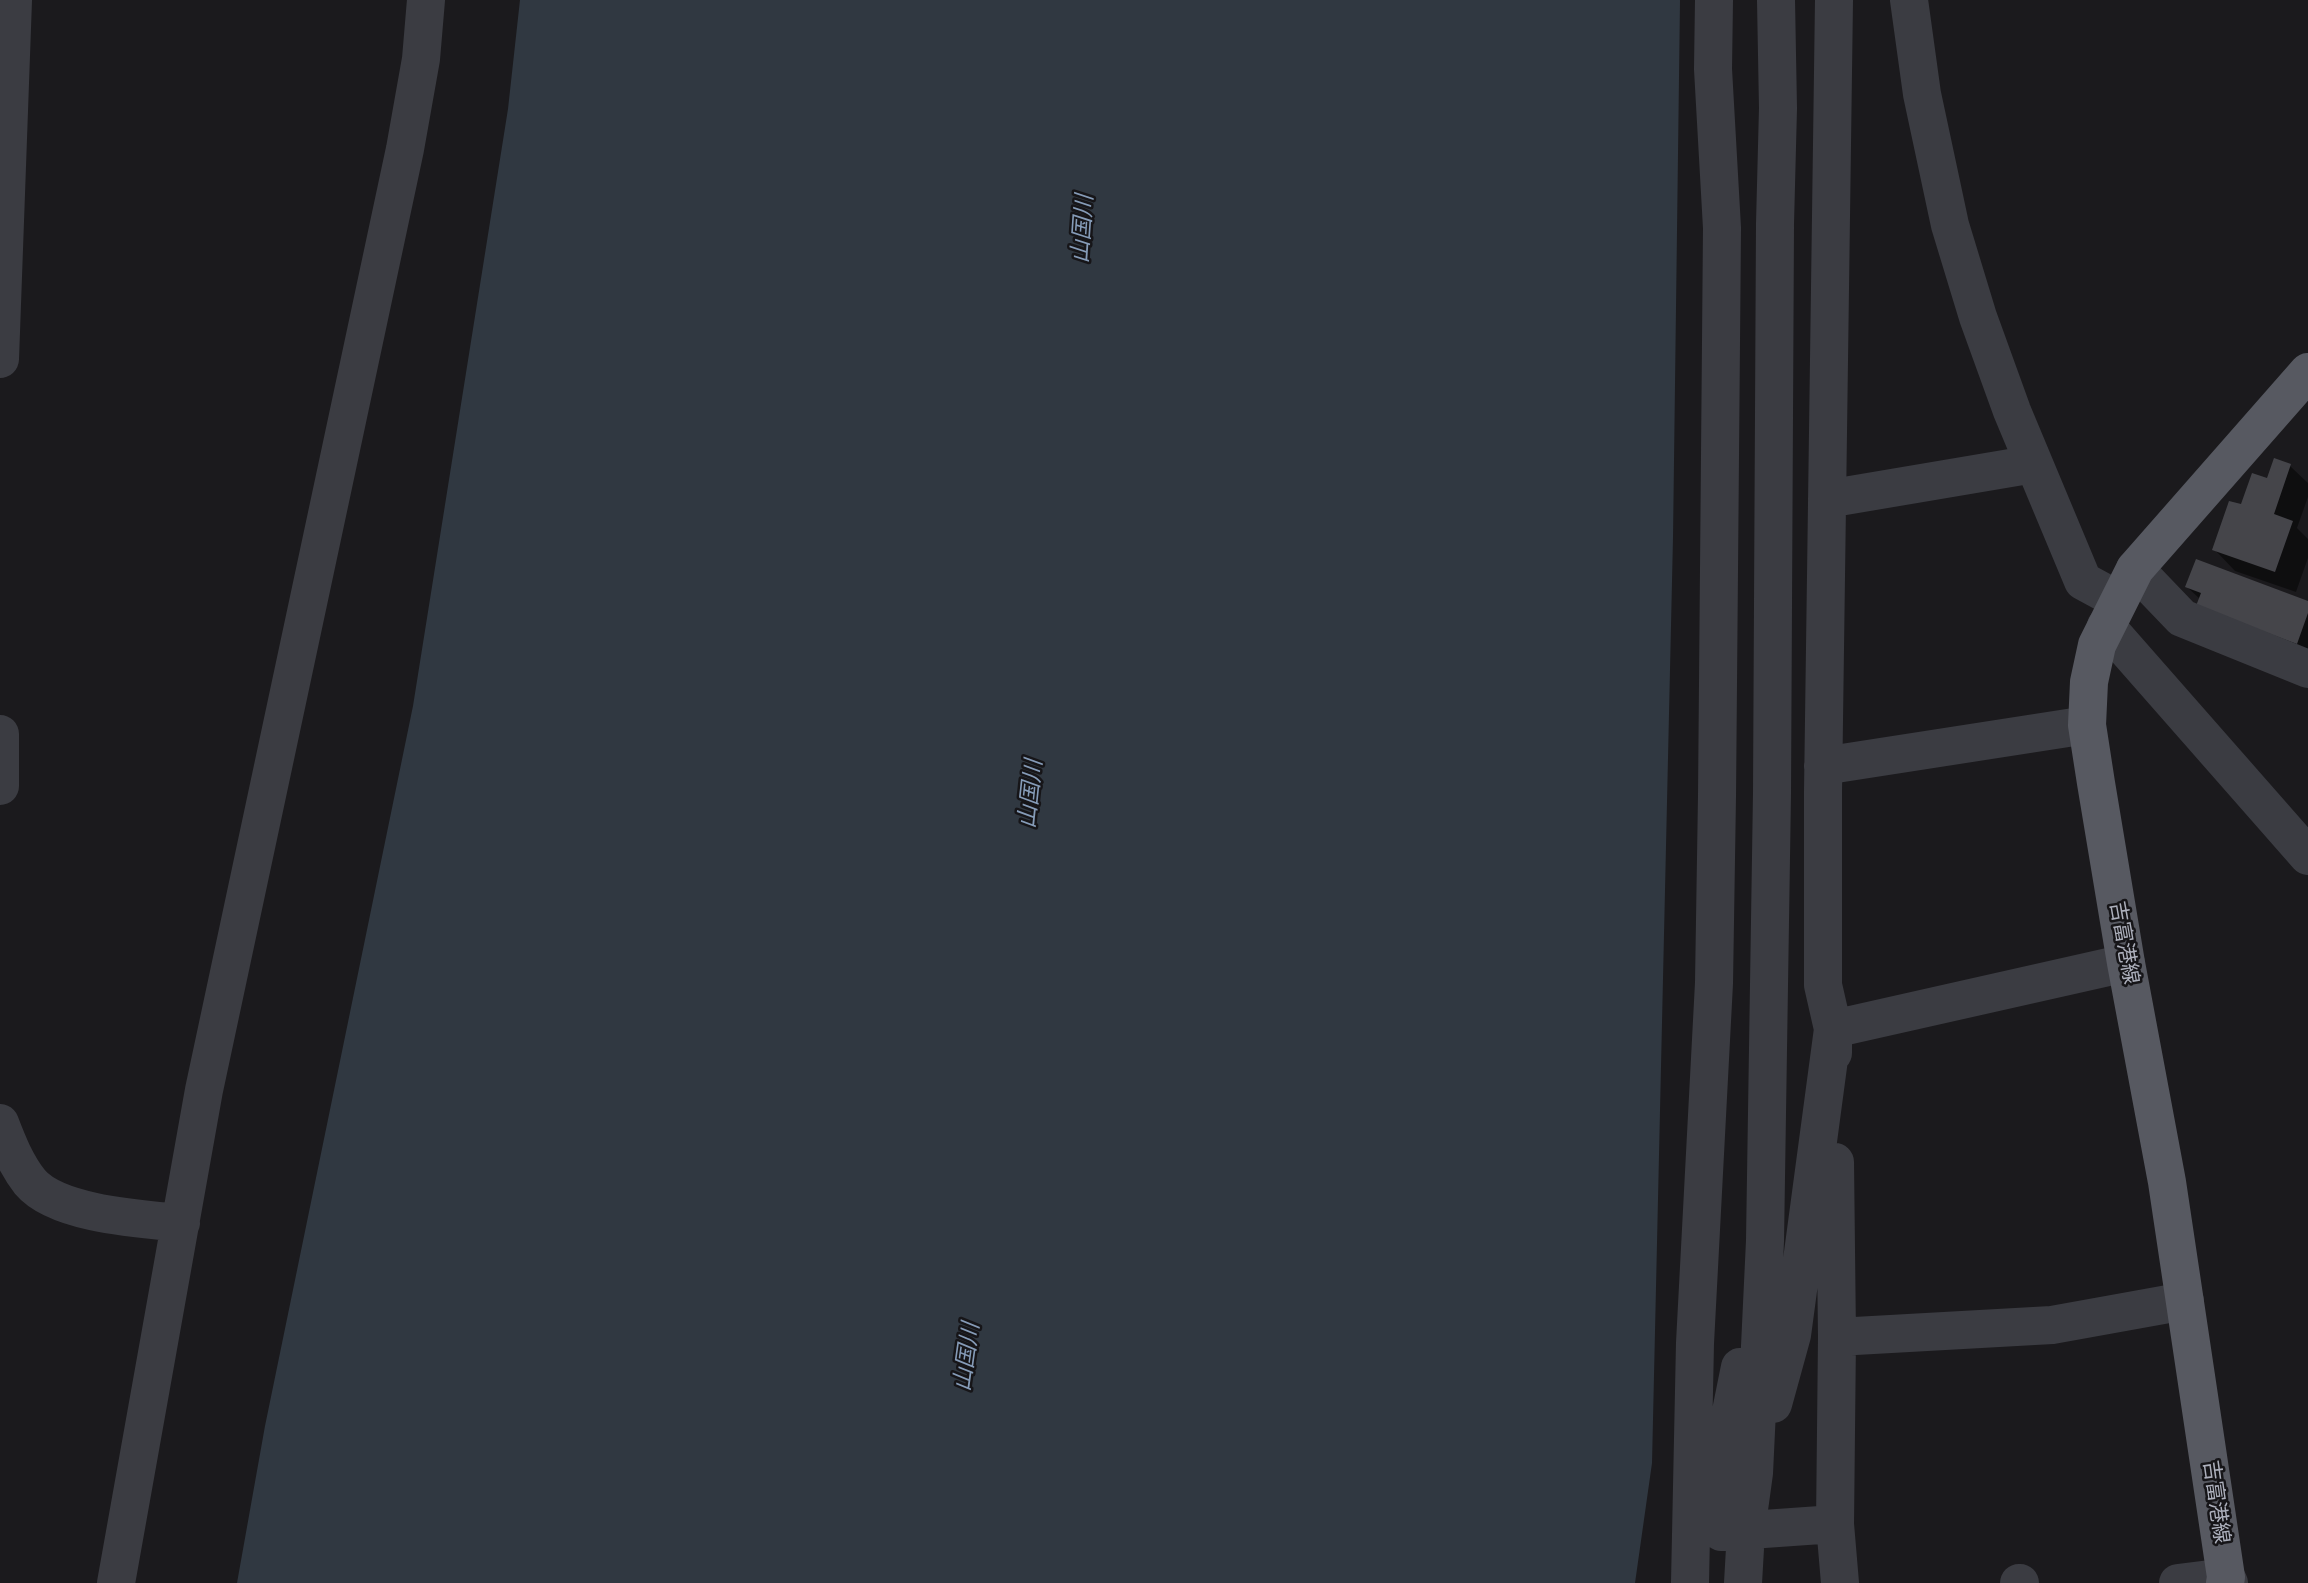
<!DOCTYPE html>
<meta charset="utf-8">
<style>
body{margin:0}
canvas{display:block;background:#1b1a1d}
</style>
<canvas width="2308" height="1583"></canvas>
<script>
const g = document.querySelector('canvas').getContext('2d');
g.lineJoin = 'round';
function fillPath(path, color) { g.fillStyle = color; g.fill(path, 'evenodd'); }
function stroke(path, color, width, dash) { g.strokeStyle = color; g.lineWidth = width; g.lineCap = dash ? 'butt' : 'round'; g.setLineDash(dash || []); g.stroke(path); }
function drawText(font, color, halo, rows, align = 'center') {
  g.font = font + ' Roboto,"Noto Sans JP",sans-serif'; g.lineWidth = 5; g.setLineDash([]); g.textBaseline = 'middle'; g.strokeStyle = halo; g.fillStyle = color; for (const [text, x, y, turn = 0] of rows) {
    g.save(); g.translate(x, y); g.rotate((+turn || 0) * Math.PI / 180); g.textAlign = isNaN(turn) ? turn : align; if (halo) g.strokeText(text, 0, 0); g.fillText(text, 0, 0); g.restore();
  }
}
const water = new Path2D(`
 M 520,0 L 1680,0 L 1673,537 L 1652,1463 L 1635,1583 L 237,1583 L 265,1426 L 413,706 L 508,109 Z`);
const shadow = new Path2D(`
 M 2290,466 L 2308,483 L 2308,497 L 2297,528 L 2308,539 L 2308,558 L 2296,592 L 2235,571 L 2214,549 L 2242,506 L 2268,481 Z
 M 2187,587 L 2308,603 L 2308,660 L 2201,600 Z`);
const building = new Path2D(`
 M 2274,458 L 2291,464 L 2274,514 L 2293,521 L 2275,572 L 2212,550 L 2229,501 L 2241,504 L 2252,473 L 2267,478 Z
 M 2196,559 L 2308,601 L 2308,613 L 2297,644 L 2196,606 L 2201,593 L 2185,587 Z`);
const minor = new Path2D(`
 M 1909,0 L 1922,94 L 1950,225 L 1978,317 L 2012,411 L 2083,581 L 2118,600
 M 0,359 L 13,0
 M 1827,499 L 2034,464
 M 2135,569 L 2182,618 L 2308,669
 M 2106,626 L 2308,856
 M 0,734 L 0,786
 M 1823,766 L 2087,725
 M 1833,1053 L 1833,1029 L 2126,963
 M 0,1123 C 8,1144 16,1164 30,1182 C 57,1214 140,1219 181,1223
 M 1835,1162 L 1837,1337 L 1835,1524 L 1840,1583
 M 1837,1337 L 2052,1325 L 2185,1301
 M 1773,1404 L 1792,1335 L 1833,1029 L 1823,985 L 1823,792 L 1834,0
 M 1709,1521 L 1740,1367
 M 1721,1532 L 1835,1524
 M 116,1583 L 204,1090 L 405,149 L 421,59 L 426,0
 M 1690,1583 L 1695,1343 L 1714,983 L 1717,796 L 1722,228 L 1713,69 L 1714,0
 M 1743,1583 L 1746,1531 L 1754,1473 L 1765,1241 L 1772,793 L 1775,224 L 1778,108 L 1776,0
 M 2019,1583 L 2020,1583
 M 2178,1583 L 2226,1577 L 2229,1583`);
const major = new Path2D(`
 M 2225,1583 L 2226,1577 L 2167,1182 L 2126,963 L 2096,783 L 2087,725 L 2089,682 L 2097,645 L 2135,569 L 2308,372`);
const streetNames = [
 ["吉富港線",2123,943,80],
 ["吉富港線",2215,1502,82]
];
const waterNames = [
 ["山国川",1084,229,-86],
 ["山国川",1032,794,-84],
 ["山国川",968,1357,-82]
];
fillPath(water, '#303841');
fillPath(shadow, '#0007');
fillPath(building, '#45454a');
stroke(minor, '#3b3c42', 38);
stroke(major, '#575961', 38);
drawText('21px', '#adb0bc', '#161518', streetNames);
drawText('italic 23px', '#859bb7', '#161518', waterNames);
</script>
